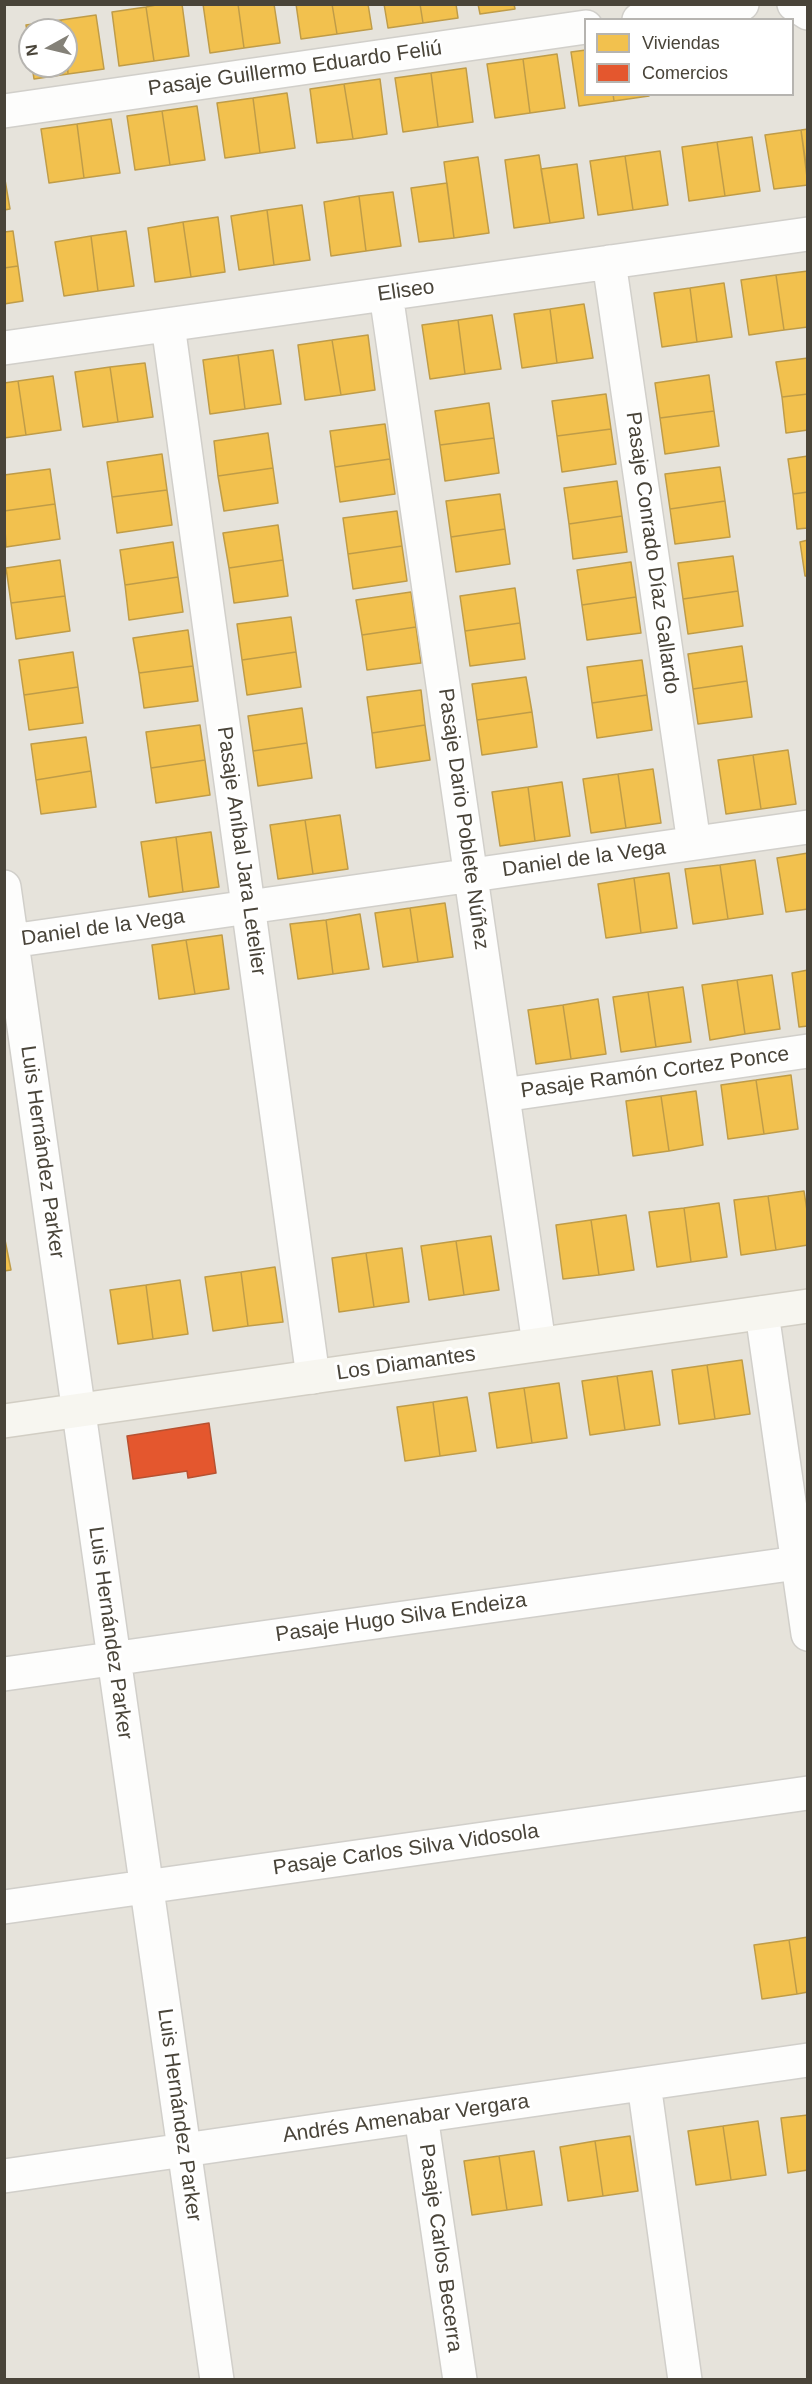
<!DOCTYPE html>
<meta charset="utf-8">
<style>
body{margin:0}
#map{position:relative;width:812px;height:2384px;overflow:hidden;background:#f3f1ed;font-family:Helvetica,sans-serif}
canvas{display:block}
.frame{position:absolute;inset:0;border:6px solid #494439;pointer-events:none}
.legend{position:absolute;left:584px;top:18px;width:210px;height:78px;box-sizing:border-box;background:#fff;border:2px solid #b6b4b0;margin:0;padding:8px 10px;list-style:none;font-size:18px;color:#494439}
.legend li{display:flex;align-items:center;gap:12px;height:30px}
.legend b{width:30px;border:2px solid #b6b4b0}
.north{position:absolute;left:18px;top:18px;width:60px;height:60px;box-sizing:border-box;background:#fff;border:2px solid #b6b4b0;border-radius:50%;rotate:262deg;font-size:16px;font-weight:700;line-height:24px;text-align:center;color:#494439}
.north::after{content:'';display:block;margin:auto;width:21px;height:27px;background:#848178;clip-path:polygon(50% 0,100% 100%,50% 72%,0 100%)}
</style>
<div id="map">
<canvas width="812" height="2384"></canvas>
<div class="frame"></div>
<ul class="legend">
<li><b style="height:16px;background:#f2c14e"></b>Viviendas</li>
<li><b style="height:16px;background:#e4572e"></b>Comercios</li>
</ul>
<div class="north">N</div>
</div>
<script>
const g = document.querySelector('canvas').getContext('2d');
g.lineJoin = 'round';
function fillPath(path, color) { g.fillStyle = color; g.fill(path, 'evenodd'); }
function stroke(path, color, width, dash) { g.strokeStyle = color; g.lineWidth = width; g.lineCap = dash ? 'butt' : 'round'; g.setLineDash(dash || []); g.stroke(path); }
function drawText(font, color, halo, rows, align = 'center') {
  g.font = font + ' Helvetica,sans-serif'; g.lineWidth = 6; g.setLineDash([]); g.textBaseline = 'middle'; g.strokeStyle = halo; g.fillStyle = color; for (const [text, x, y, turn = 0] of rows) {
    g.save(); g.translate(x, y); g.rotate((+turn || 0) * Math.PI / 180); g.textAlign = isNaN(turn) ? turn : align; if (halo) g.strokeText(text, 0, 0); g.fillText(text, 0, 0); g.restore();
  }
}
const residential = new Path2D(`
 M 5,5 L 807,5 L 807,2379 L 5,2379 ZM 586,20 L 792,20 L 792,94 L 586,94 ZM 30,30 L 66,30 L 66,66 L 30,66 Z`);
const homes = new Path2D(`
 M 161,4 L 182,4 L 189,56 L 154,61 L 146,7 Z
 M 203,4 L 238,4 L 244,48 L 210,53 Z
 M 238,4 L 274,4 L 280,43 L 244,48 Z
 M 296,4 L 332,4 L 337,34 L 301,39 Z
 M 332,4 L 368,4 L 372,29 L 337,34 Z
 M 384,4 L 420,4 L 423,23 L 388,28 Z
 M 420,4 L 456,4 L 458,18 L 423,23 Z
 M 478,4 L 514,4 L 515,9 L 480,14 Z
 M 146,7 L 154,61 L 119,66 L 112,12 Z
 M 96,15 L 104,69 L 68,74 L 66,30 L 62,30 L 61,20 Z
 M 61,20 L 62,30 L 30,30 L 30,52 L 26,25 Z
 M 586,50 L 586,94 L 613,94 L 614,101 L 579,106 L 571,52 Z
 M 557,54 L 565,108 L 530,113 L 523,59 Z
 M 66,56 L 68,74 L 34,79 L 32,66 L 66,66 Z
 M 523,59 L 530,113 L 495,118 L 487,64 Z
 M 466,68 L 473,122 L 438,127 L 431,73 Z
 M 431,73 L 438,127 L 403,132 L 395,78 Z
 M 380,79 L 387,134 L 353,139 L 344,84 Z
 M 344,84 L 353,139 L 317,143 L 310,89 Z
 M 287,93 L 295,148 L 260,153 L 253,98 Z
 M 613,94 L 649,94 L 649,96 L 614,101 Z
 M 253,98 L 260,153 L 225,158 L 217,103 Z
 M 197,106 L 205,160 L 170,165 L 162,111 Z
 M 162,111 L 170,165 L 135,170 L 127,116 Z
 M 111,119 L 120,173 L 84,178 L 77,124 Z
 M 77,124 L 84,178 L 49,183 L 41,129 Z
 M 808,129 L 808,178 L 801,130 Z
 M 801,130 L 808,185 L 774,189 L 765,135 Z
 M 752,137 L 760,191 L 725,196 L 717,142 Z
 M 717,142 L 725,196 L 689,201 L 682,147 Z
 M 660,151 L 668,205 L 633,210 L 625,156 Z
 M 539,155 L 550,223 L 514,228 L 505,160 Z
 M 625,156 L 633,210 L 598,215 L 590,161 Z
 M 478,157 L 489,233 L 454,238 L 444,162 Z
 M 577,164 L 584,218 L 550,223 L 541,169 Z
 M 4,174 L 10,209 L 4,210 Z
 M 447,183 L 454,238 L 419,242 L 411,188 Z
 M 393,192 L 401,246 L 366,251 L 359,196 Z
 M 359,196 L 366,251 L 331,256 L 324,202 Z
 M 302,205 L 310,260 L 274,265 L 267,210 Z
 M 267,210 L 274,265 L 239,270 L 231,216 Z
 M 218,217 L 225,272 L 191,277 L 183,222 Z
 M 183,222 L 191,277 L 155,282 L 148,228 Z
 M 13,231 L 18,266 L 4,268 L 4,232 Z
 M 126,231 L 134,286 L 98,291 L 91,236 Z
 M 91,236 L 98,291 L 64,296 L 55,242 Z
 M 18,266 L 23,301 L 4,304 L 4,268 Z
 M 808,271 L 808,327 L 784,330 L 776,275 Z
 M 776,275 L 784,330 L 749,335 L 741,280 Z
 M 724,283 L 732,337 L 697,342 L 690,288 Z
 M 690,288 L 697,342 L 662,347 L 654,293 Z
 M 584,304 L 593,358 L 557,363 L 550,309 Z
 M 550,309 L 557,363 L 522,368 L 514,314 Z
 M 492,315 L 501,369 L 465,374 L 458,320 Z
 M 458,320 L 465,374 L 430,379 L 422,325 Z
 M 368,335 L 375,390 L 341,395 L 332,340 Z
 M 332,340 L 341,395 L 305,400 L 298,345 Z
 M 273,350 L 281,404 L 245,409 L 238,355 Z
 M 238,355 L 245,409 L 210,414 L 203,360 Z
 M 808,358 L 808,394 L 782,397 L 776,362 Z
 M 145,363 L 153,417 L 118,422 L 110,367 Z
 M 110,367 L 118,422 L 83,427 L 75,372 Z
 M 709,375 L 714,411 L 660,418 L 655,383 Z
 M 53,376 L 61,430 L 26,435 L 18,381 Z
 M 18,381 L 26,435 L 4,438 L 4,383 Z
 M 606,394 L 611,429 L 557,436 L 552,401 Z
 M 808,394 L 808,430 L 786,433 L 782,397 Z
 M 489,403 L 494,438 L 440,445 L 435,411 Z
 M 714,411 L 719,446 L 665,454 L 660,418 Z
 M 385,424 L 390,459 L 335,467 L 330,431 Z
 M 611,429 L 616,464 L 562,472 L 557,436 Z
 M 268,433 L 273,468 L 218,476 L 214,441 Z
 M 494,438 L 499,473 L 445,481 L 440,445 Z
 M 162,454 L 167,490 L 112,497 L 107,462 Z
 M 808,456 L 808,492 L 793,494 L 788,459 Z
 M 390,459 L 395,494 L 340,502 L 335,467 Z
 M 720,467 L 725,501 L 670,509 L 665,474 Z
 M 273,468 L 278,503 L 224,511 L 218,476 Z
 M 50,469 L 55,504 L 4,511 L 4,475 Z
 M 617,481 L 622,516 L 569,524 L 564,488 Z
 M 167,490 L 172,525 L 117,533 L 112,497 Z
 M 808,492 L 808,528 L 797,529 L 793,494 Z
 M 500,494 L 505,529 L 451,537 L 446,501 Z
 M 725,501 L 730,537 L 675,544 L 670,509 Z
 M 55,504 L 60,539 L 6,547 L 4,511 Z
 M 397,511 L 402,546 L 348,554 L 343,518 Z
 M 622,516 L 627,552 L 573,559 L 569,524 Z
 M 278,525 L 283,560 L 229,568 L 223,533 Z
 M 505,529 L 510,564 L 456,572 L 451,537 Z
 M 808,540 L 808,576 L 805,576 L 800,542 Z
 M 173,542 L 178,577 L 125,585 L 120,550 Z
 M 402,546 L 407,581 L 353,589 L 348,554 Z
 M 733,556 L 738,591 L 683,599 L 678,563 Z
 M 60,560 L 65,596 L 11,603 L 6,568 Z
 M 283,560 L 288,596 L 234,603 L 229,568 Z
 M 631,562 L 636,597 L 582,605 L 577,570 Z
 M 178,577 L 183,612 L 129,620 L 125,585 Z
 M 515,588 L 520,623 L 465,631 L 460,596 Z
 M 738,591 L 743,626 L 688,634 L 683,599 Z
 M 411,592 L 416,627 L 362,635 L 356,600 Z
 M 65,596 L 70,631 L 16,639 L 11,603 Z
 M 636,597 L 641,633 L 587,640 L 582,605 Z
 M 291,617 L 296,652 L 242,660 L 237,624 Z
 M 520,623 L 525,659 L 470,666 L 465,631 Z
 M 416,627 L 421,663 L 367,670 L 362,635 Z
 M 188,630 L 193,666 L 139,673 L 133,638 Z
 M 742,646 L 747,681 L 693,689 L 688,654 Z
 M 73,652 L 78,687 L 24,695 L 19,660 Z
 M 296,652 L 301,687 L 247,695 L 242,660 Z
 M 642,660 L 647,695 L 592,703 L 587,667 Z
 M 193,666 L 198,701 L 144,708 L 139,673 Z
 M 526,677 L 532,712 L 477,720 L 472,684 Z
 M 747,681 L 752,717 L 698,724 L 693,689 Z
 M 78,687 L 83,723 L 29,730 L 24,695 Z
 M 421,690 L 425,725 L 372,733 L 367,697 Z
 M 647,695 L 652,730 L 597,738 L 592,703 Z
 M 302,708 L 307,743 L 253,751 L 248,716 Z
 M 532,712 L 537,747 L 482,755 L 477,720 Z
 M 200,725 L 205,760 L 151,768 L 146,732 Z
 M 425,725 L 430,760 L 376,768 L 372,733 Z
 M 86,737 L 91,771 L 36,780 L 31,744 Z
 M 307,743 L 312,778 L 258,786 L 253,751 Z
 M 788,750 L 796,804 L 761,809 L 753,755 Z
 M 753,755 L 761,809 L 726,814 L 718,760 Z
 M 205,760 L 210,795 L 156,803 L 151,768 Z
 M 653,769 L 661,823 L 626,828 L 618,774 Z
 M 91,771 L 96,807 L 41,814 L 36,780 Z
 M 618,774 L 626,828 L 591,833 L 583,779 Z
 M 562,782 L 570,836 L 535,841 L 528,787 Z
 M 528,787 L 535,841 L 500,846 L 492,792 Z
 M 340,815 L 348,869 L 313,874 L 305,820 Z
 M 305,820 L 313,874 L 278,879 L 270,825 Z
 M 211,832 L 219,887 L 183,892 L 176,837 Z
 M 176,837 L 183,892 L 149,897 L 141,842 Z
 M 808,853 L 808,909 L 786,912 L 777,858 Z
 M 755,860 L 763,914 L 728,919 L 720,865 Z
 M 720,865 L 728,919 L 693,924 L 685,869 Z
 M 669,873 L 677,928 L 641,933 L 634,878 Z
 M 634,878 L 641,933 L 606,938 L 598,884 Z
 M 445,903 L 453,957 L 418,962 L 410,908 Z
 M 410,908 L 418,962 L 383,967 L 375,913 Z
 M 360,914 L 369,969 L 333,974 L 326,920 Z
 M 326,920 L 333,974 L 298,979 L 290,924 Z
 M 222,935 L 229,989 L 195,994 L 186,940 Z
 M 186,940 L 195,994 L 159,999 L 152,945 Z
 M 808,970 L 808,1026 L 799,1027 L 792,973 Z
 M 772,975 L 780,1029 L 745,1034 L 737,980 Z
 M 737,980 L 745,1034 L 710,1040 L 702,985 Z
 M 683,987 L 691,1042 L 656,1047 L 648,992 Z
 M 648,992 L 656,1047 L 621,1052 L 613,997 Z
 M 598,999 L 606,1054 L 571,1059 L 563,1005 Z
 M 563,1005 L 571,1059 L 536,1064 L 528,1010 Z
 M 791,1075 L 798,1129 L 764,1134 L 756,1080 Z
 M 756,1080 L 764,1134 L 728,1139 L 721,1085 Z
 M 696,1091 L 703,1145 L 669,1151 L 661,1096 Z
 M 661,1096 L 669,1151 L 633,1156 L 626,1101 Z
 M 804,1191 L 808,1217 L 808,1245 L 776,1250 L 768,1196 Z
 M 768,1196 L 776,1250 L 741,1255 L 734,1200 Z
 M 719,1203 L 727,1257 L 691,1262 L 684,1208 Z
 M 684,1208 L 691,1262 L 657,1267 L 649,1212 Z
 M 626,1215 L 634,1270 L 599,1275 L 591,1220 Z
 M 591,1220 L 599,1275 L 563,1279 L 556,1225 Z
 M 4,1235 L 11,1270 L 4,1271 Z
 M 491,1236 L 499,1290 L 464,1295 L 456,1241 Z
 M 456,1241 L 464,1295 L 429,1300 L 421,1246 Z
 M 402,1248 L 409,1302 L 374,1307 L 366,1253 Z
 M 366,1253 L 374,1307 L 339,1312 L 332,1258 Z
 M 275,1267 L 283,1322 L 248,1326 L 241,1272 Z
 M 241,1272 L 248,1326 L 213,1331 L 205,1277 Z
 M 180,1280 L 188,1334 L 153,1339 L 146,1285 Z
 M 146,1285 L 153,1339 L 118,1344 L 110,1290 Z
 M 742,1360 L 750,1414 L 715,1419 L 707,1365 Z
 M 707,1365 L 715,1419 L 679,1424 L 672,1370 Z
 M 652,1371 L 660,1425 L 625,1430 L 617,1376 Z
 M 617,1376 L 625,1430 L 590,1435 L 582,1381 Z
 M 559,1383 L 567,1438 L 532,1443 L 524,1388 Z
 M 524,1388 L 532,1443 L 497,1448 L 489,1393 Z
 M 467,1397 L 476,1451 L 440,1456 L 433,1402 Z
 M 433,1402 L 440,1456 L 405,1461 L 397,1407 Z
 M 808,1937 L 808,1992 L 797,1994 L 789,1940 Z
 M 789,1940 L 797,1994 L 762,1999 L 754,1945 Z
 M 808,2115 L 808,2170 L 788,2173 L 781,2118 Z
 M 758,2121 L 766,2175 L 731,2180 L 723,2126 Z
 M 723,2126 L 731,2180 L 696,2185 L 688,2131 Z
 M 630,2136 L 638,2191 L 603,2196 L 595,2141 Z
 M 595,2141 L 603,2196 L 568,2201 L 560,2147 Z
 M 534,2151 L 542,2205 L 507,2210 L 499,2156 Z
 M 499,2156 L 507,2210 L 472,2215 L 464,2161 Z`);
const shops = new Path2D(`
 M 209,1423 L 216,1473 L 188,1478 L 187,1471 L 133,1479 L 127,1436 Z`);
const street = new Path2D(`
 M 794,4 L 808,13
 M 639,20 L 742,4
 M 4,111 L 586,27
 M 609,262 L 694,843
 M 386,294 L 539,1344
 M 168,325 L 313,1377
 M 4,348 L 808,234
 M 4,887 L 217,2380
 M 4,942 L 808,827
 M 503,1095 L 808,1051
 M 762,1313 L 808,1634
 M 4,1674 L 797,1563
 M 4,1907 L 808,1793
 M 644,2084 L 685,2380
 M 421,2116 L 460,2380
 M 4,2176 L 808,2060`);
const secondary = new Path2D(`
 M 4,1421 L 808,1306`);
const streetNames = [
 ["Pasaje Guillermo Eduardo Feliú",295,69,-8],
 ["Eliseo",406,291,-8],
 ["Pasaje Conrado Díaz Gallardo",652,553,82],
 ["Pasaje Dario Poblete Núñez",463,819,82],
 ["Pasaje Aníbal Jara Letelier",241,851,82],
 ["Daniel de la Vega",584,859,-8],
 ["Daniel de la Vega",103,928,-8],
 ["Pasaje Ramón Cortez Ponce",655,1073,-8],
 ["Luis Hernández Parker",42,1152,82],
 ["Los Diamantes",406,1364,-8],
 ["Pasaje Hugo Silva Endeiza",401,1618,-8],
 ["Luis Hernández Parker",110,1633,82],
 ["Pasaje Carlos Silva Vidosola",406,1850,-8],
 ["Luis Hernández Parker",179,2115,82],
 ["Andrés Amenabar Vergara",406,2119,-8],
 ["Pasaje Carlos Becerra",440,2248,82]
];
fillPath(residential, '#e6e3db');
fillPath(homes, '#f2c14e');
stroke(homes, '#bf9c48', 1.5);
fillPath(shops, '#e4572e');
stroke(shops, '#b65131', 1.5);
stroke(street, '#d1cfca', 36);
stroke(secondary, '#d2cec4', 36);
stroke(street, '#fdfdfc', 33);
stroke(secondary, '#f7f6f0', 33);
drawText('21px', '#494439', '#fff', streetNames);
</script>
